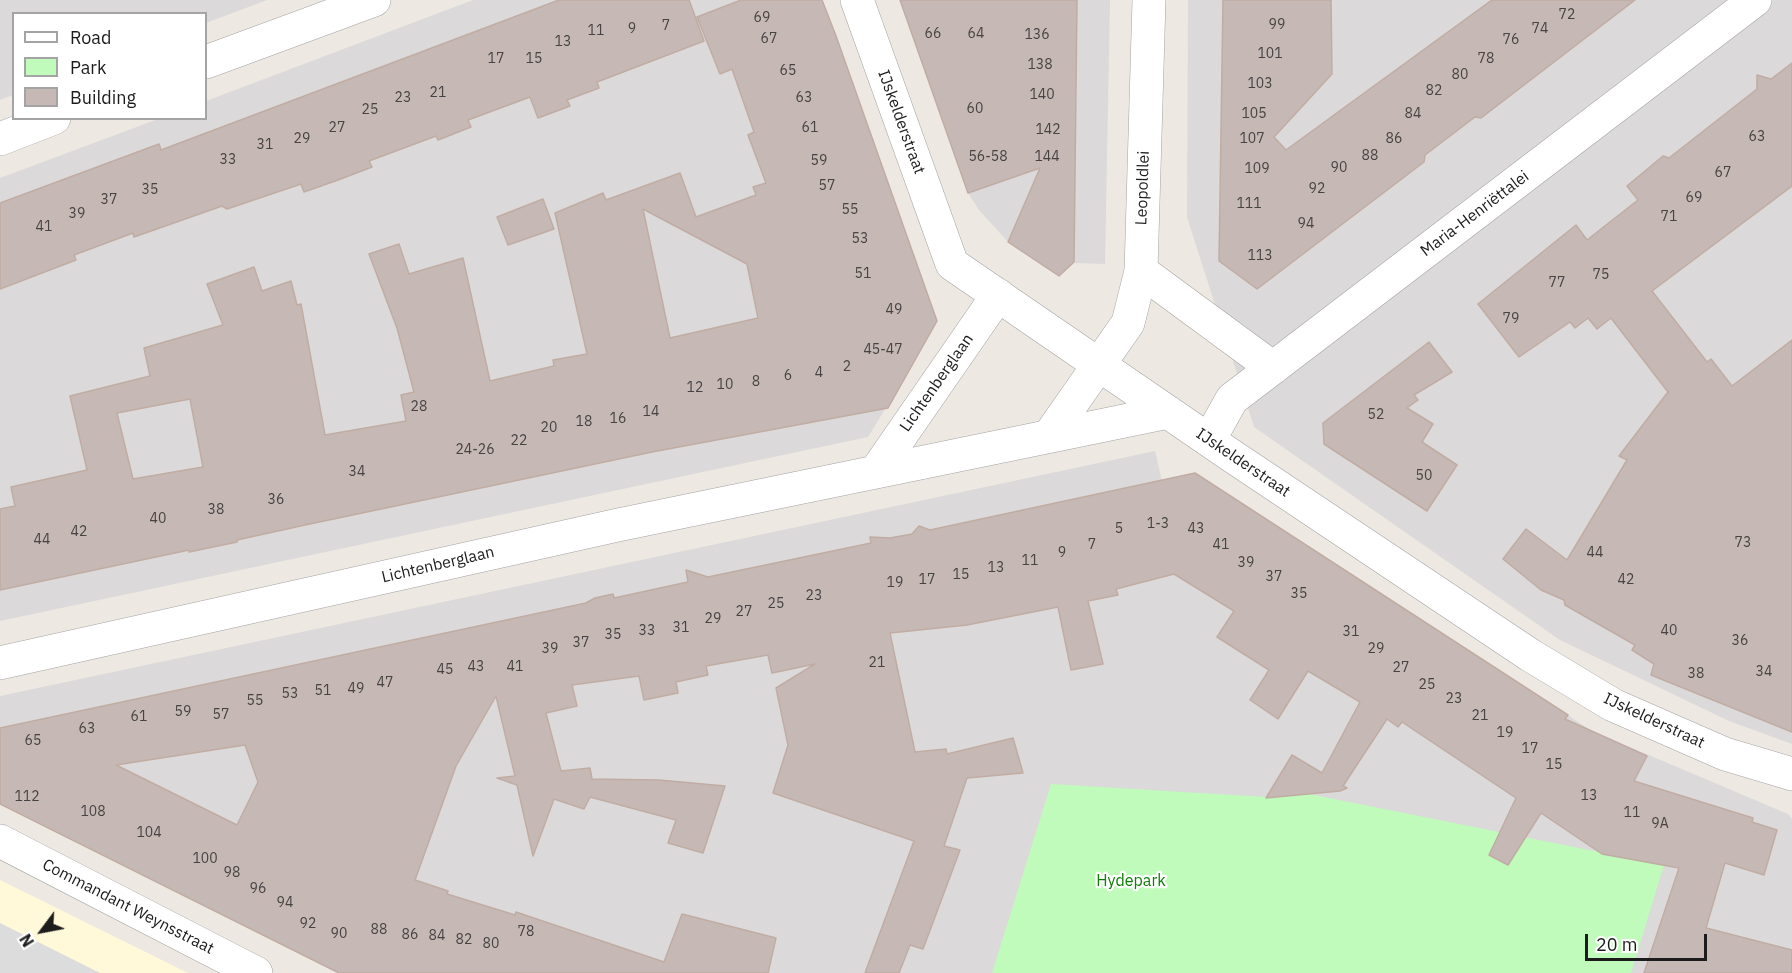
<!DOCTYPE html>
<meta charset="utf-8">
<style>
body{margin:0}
#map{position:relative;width:1792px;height:973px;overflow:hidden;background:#eee8e2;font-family:"IBM Plex Sans",sans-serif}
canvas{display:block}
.legend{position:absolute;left:12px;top:12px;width:195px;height:108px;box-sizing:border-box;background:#fff;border:2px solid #a4a4a4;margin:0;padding:8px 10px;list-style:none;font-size:18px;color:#1c1c1c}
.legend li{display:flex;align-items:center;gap:12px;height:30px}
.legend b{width:30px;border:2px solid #a4a4a4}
.north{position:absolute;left:12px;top:901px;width:60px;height:60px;-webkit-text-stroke:4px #fff;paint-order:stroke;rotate:238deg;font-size:16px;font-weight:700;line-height:24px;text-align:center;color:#1c1c1c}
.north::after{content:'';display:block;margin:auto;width:21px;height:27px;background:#1c1c1c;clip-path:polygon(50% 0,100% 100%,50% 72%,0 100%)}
.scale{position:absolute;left:1585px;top:934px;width:122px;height:27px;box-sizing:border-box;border:3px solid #1c1c1c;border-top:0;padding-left:8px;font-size:18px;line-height:21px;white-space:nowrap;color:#1c1c1c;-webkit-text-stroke:4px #fff;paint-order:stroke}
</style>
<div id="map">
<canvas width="1792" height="973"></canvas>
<ul class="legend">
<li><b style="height:8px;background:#fff"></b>Road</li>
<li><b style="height:16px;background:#c0fbbc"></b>Park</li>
<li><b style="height:16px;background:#c6b9b5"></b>Building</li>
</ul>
<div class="north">N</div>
<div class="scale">20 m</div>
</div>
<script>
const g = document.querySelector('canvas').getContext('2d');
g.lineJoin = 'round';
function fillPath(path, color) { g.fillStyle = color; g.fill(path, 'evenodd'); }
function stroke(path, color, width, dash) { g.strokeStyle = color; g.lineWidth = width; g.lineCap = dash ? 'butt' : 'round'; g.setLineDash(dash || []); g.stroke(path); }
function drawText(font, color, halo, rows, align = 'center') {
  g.font = font + ' "IBM Plex Sans",sans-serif'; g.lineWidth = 4.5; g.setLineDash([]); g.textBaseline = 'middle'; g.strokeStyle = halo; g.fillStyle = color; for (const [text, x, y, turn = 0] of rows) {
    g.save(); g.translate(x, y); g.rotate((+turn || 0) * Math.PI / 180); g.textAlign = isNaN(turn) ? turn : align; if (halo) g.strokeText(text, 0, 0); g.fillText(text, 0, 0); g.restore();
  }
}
const residential = new Path2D(`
 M 0,0 L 267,0 L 206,23 L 206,14 L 14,14 L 13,95 L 0,100 Z
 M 473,0 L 822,0 L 834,31 L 919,354 L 868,437 L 0,621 L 0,178 L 158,119 L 206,118 L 206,101 Z
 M 900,0 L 1110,0 L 1105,264 L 1074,263 L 1059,276 L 1008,242 L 979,210 L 968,193 Z
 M 1188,0 L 1792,0 L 1792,744 L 1729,721 L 1560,640 L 1254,427 L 1187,217 Z
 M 1155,451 L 1162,481 L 1415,616 L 1592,731 L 1788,814 L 1792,819 L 1792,973 L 340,973 L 0,804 L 0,696 Z`);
const education = new Path2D(`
 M 0,880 L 188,973 L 0,973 Z`);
const park = new Path2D(`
 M 1051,784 L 1266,797 L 1304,793 L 1664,865 L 1631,973 L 992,973 Z`);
const parking = new Path2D(`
 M 0,923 L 100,973 L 0,973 Z`);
const building = new Path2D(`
 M 559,0 L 689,0 L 704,41 L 597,82 L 599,88 L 567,100 L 570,106 L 538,118 L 530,97 L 468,120 L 471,127 L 438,140 L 436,136 L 369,161 L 372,167 L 338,180 L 304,192 L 301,184 L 227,209 L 222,206 L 134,237 L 133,233 L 74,255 L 76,260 L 0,289 L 0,203 L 159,144 L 161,150 Z
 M 741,0 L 822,0 L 836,36 L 937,321 L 888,408 L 652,452 L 305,525 L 237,540 L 237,542 L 189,552 L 189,550 L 0,590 L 0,509 L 15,506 L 11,487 L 87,470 L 70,396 L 150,376 L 144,348 L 223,325 L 207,284 L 254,267 L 262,291 L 291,281 L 297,305 L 301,304 L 325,435 L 406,421 L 401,395 L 414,392 L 397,328 L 369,254 L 399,244 L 409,274 L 463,258 L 490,381 L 554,366 L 553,360 L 587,354 L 555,213 L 603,193 L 606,200 L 680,173 L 696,217 L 756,195 L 753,187 L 766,183 L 748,135 L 754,132 L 732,69 L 720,74 L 697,17 ZM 643,209 L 747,264 L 758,318 L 670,338 ZM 190,399 L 203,467 L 133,479 L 117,413 Z
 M 900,0 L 1077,0 L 1074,262 L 1059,276 L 1008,242 L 1040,168 L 968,193 Z
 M 1223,0 L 1331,0 L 1332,74 L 1274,137 L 1286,150 L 1492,0 L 1635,0 L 1481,118 L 1475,117 L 1425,155 L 1424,162 L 1257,289 L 1219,261 Z
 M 1792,63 L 1792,186 L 1652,291 L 1707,362 L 1711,359 L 1732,386 L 1792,340 L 1792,732 L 1651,675 L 1654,664 L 1632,650 L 1635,645 L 1565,605 L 1564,600 L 1541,590 L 1503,559 L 1526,529 L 1567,560 L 1627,460 L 1619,456 L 1668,392 L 1611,318 L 1597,329 L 1588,318 L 1575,328 L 1570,322 L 1519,357 L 1478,304 L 1576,225 L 1587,240 L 1638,200 L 1627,186 L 1663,156 L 1669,158 L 1757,89 L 1757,75 L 1771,79 Z
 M 543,199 L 554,229 L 508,245 L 497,217 Z
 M 1429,342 L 1452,372 L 1414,395 L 1418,400 L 1407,408 L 1433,424 L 1422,442 L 1457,465 L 1427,511 L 1324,444 L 1323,423 Z
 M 1195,473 L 1568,715 L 1565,719 L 1647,756 L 1634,781 L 1753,818 L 1752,822 L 1777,830 L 1764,875 L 1725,863 L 1706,928 L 1792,950 L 1792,973 L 1644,973 L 1679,868 L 1602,854 L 1541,813 L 1508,865 L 1489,855 L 1516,798 L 1402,722 L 1398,727 L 1387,719 L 1343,786 L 1347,788 L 1340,791 L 1266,798 L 1292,755 L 1322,773 L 1360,702 L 1308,671 L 1278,719 L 1250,700 L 1269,670 L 1217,637 L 1234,611 L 1174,574 L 1116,589 L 1118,595 L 1088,601 L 1103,664 L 1071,670 L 1058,607 L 967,625 L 890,633 L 915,752 L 946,749 L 947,754 L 1013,738 L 1023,773 L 967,778 L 944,846 L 960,850 L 923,949 L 910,945 L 899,973 L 865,973 L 914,841 L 773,793 L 788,745 L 776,688 L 815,664 L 772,673 L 768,655 L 706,666 L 708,675 L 676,682 L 678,693 L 644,700 L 639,676 L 572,685 L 577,706 L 546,713 L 561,771 L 590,768 L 592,779 L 659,780 L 725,786 L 703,853 L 668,843 L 676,820 L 590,797 L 584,809 L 554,799 L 533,856 L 517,785 L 497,778 L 515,776 L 496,696 L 456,766 L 415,880 L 448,891 L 447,894 L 515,915 L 516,912 L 664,962 L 682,914 L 776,938 L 768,973 L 339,973 L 0,804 L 0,728 L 586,603 L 595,598 L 613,594 L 614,598 L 688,582 L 686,570 L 708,577 L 871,543 L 870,537 L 890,538 L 912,534 L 919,526 L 930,530 ZM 245,745 L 258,782 L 237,825 L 116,765 Z`);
const street = new Path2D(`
 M 857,0 L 952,264 L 1229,454 L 1530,655 L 1613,705 L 1725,754 L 1792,774
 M 206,62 L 374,0
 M 0,139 L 54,118
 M 1141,271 L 1273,368
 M 1049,436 L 1128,323 L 1141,271 L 1149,0
 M 1209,440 L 1232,399 L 1755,0
 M 877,470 L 998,295
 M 0,663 L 618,525 L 1168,412
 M 0,841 L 256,973`);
const numberNames = [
 ["72",1567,15],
 ["69",762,18],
 ["99",1277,25],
 ["7",666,26],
 ["9",632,29],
 ["74",1540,29],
 ["11",596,31],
 ["66",933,34],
 ["64",976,34],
 ["136",1037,35],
 ["67",769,39],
 ["76",1511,40],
 ["13",563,42],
 ["101",1270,54],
 ["17",496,59],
 ["15",534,59],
 ["78",1486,59],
 ["138",1040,65],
 ["65",788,71],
 ["80",1460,75],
 ["103",1260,84],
 ["82",1434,91],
 ["21",438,93],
 ["140",1042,95],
 ["23",403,98],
 ["63",804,98],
 ["60",975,109],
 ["25",370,110],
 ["105",1254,114],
 ["84",1413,114],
 ["27",337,128],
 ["61",810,128],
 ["142",1048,130],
 ["63",1757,137],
 ["29",302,139],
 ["107",1252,139],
 ["86",1394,139],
 ["31",265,145],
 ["88",1370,156],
 ["56-58",988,157],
 ["144",1047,157],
 ["33",228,160],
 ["59",819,161],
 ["90",1339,168],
 ["109",1257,169],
 ["67",1723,173],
 ["57",827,186],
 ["92",1317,189],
 ["35",150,190],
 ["69",1694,198],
 ["37",109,200],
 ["111",1249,204],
 ["55",850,210],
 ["39",77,214],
 ["71",1669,217],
 ["94",1306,224],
 ["41",44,227],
 ["53",860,239],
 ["113",1260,256],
 ["51",863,274],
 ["75",1601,275],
 ["77",1557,283],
 ["49",894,310],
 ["79",1511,319],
 ["45-47",883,350],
 ["2",847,367],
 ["4",819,373],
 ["6",788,376],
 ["8",756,382],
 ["10",725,385],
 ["12",695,388],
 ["28",419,407],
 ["14",651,412],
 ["52",1376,415],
 ["16",618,419],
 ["18",584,422],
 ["20",549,428],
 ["22",519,441],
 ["24-26",475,450],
 ["34",357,472],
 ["50",1424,476],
 ["36",276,500],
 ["38",216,510],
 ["40",158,519],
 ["1-3",1158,524],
 ["5",1119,529],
 ["43",1196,529],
 ["42",79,532],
 ["44",42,540],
 ["73",1743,543],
 ["7",1092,545],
 ["41",1221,545],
 ["9",1062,553],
 ["44",1595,553],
 ["11",1030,561],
 ["39",1246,563],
 ["13",996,568],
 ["15",961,575],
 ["37",1274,577],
 ["17",927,580],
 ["42",1626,580],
 ["19",895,583],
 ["35",1299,594],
 ["23",814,596],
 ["25",776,604],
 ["27",744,612],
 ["29",713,619],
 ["31",681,628],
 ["33",647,631],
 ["40",1669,631],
 ["31",1351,632],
 ["35",613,635],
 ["36",1740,641],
 ["37",581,643],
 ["39",550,649],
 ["29",1376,649],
 ["21",877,663],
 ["43",476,667],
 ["41",515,667],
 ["27",1401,668],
 ["45",445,670],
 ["34",1764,672],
 ["38",1696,674],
 ["47",385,683],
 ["25",1427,685],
 ["49",356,689],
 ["51",323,691],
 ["53",290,694],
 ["23",1454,699],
 ["55",255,701],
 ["59",183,712],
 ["57",221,715],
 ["21",1480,716],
 ["61",139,717],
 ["63",87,729],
 ["19",1505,733],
 ["65",33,741],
 ["17",1530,749],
 ["15",1554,765],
 ["13",1589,796],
 ["112",27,797],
 ["108",93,812],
 ["11",1632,813],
 ["9A",1660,824],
 ["104",149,833],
 ["100",205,859],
 ["98",232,873],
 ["96",258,889],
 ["94",285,903],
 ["92",308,924],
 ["88",379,930],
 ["78",526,932],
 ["90",339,934],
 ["86",410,935],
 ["84",437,936],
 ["82",464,940],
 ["80",491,944]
];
const streetNames = [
 ["IJskelderstraat",901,122,70],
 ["Leopoldlei",1143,188,-88],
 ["Maria-Henriëttalei",1475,214,-37],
 ["Lichtenberglaan",937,383,-55],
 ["IJskelderstraat",1243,463,34],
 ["Lichtenberglaan",438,565,-13],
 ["IJskelderstraat",1654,721,25],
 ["Commandant Weynsstraat",128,907,27]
];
const parkNames = [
 ["Hydepark",1131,881]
];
fillPath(residential, '#dbd9d9');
fillPath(education, '#fff9da');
fillPath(park, '#c0fbbc');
fillPath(parking, '#dcdcdc');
fillPath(building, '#c6b9b5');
stroke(building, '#c0aca3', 1.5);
stroke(street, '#a3a3a3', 34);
stroke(street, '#fff', 33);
drawText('14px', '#464342', null, numberNames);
drawText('16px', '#1c1c1c', '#fff', streetNames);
drawText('16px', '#0f7e07', '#fff', parkNames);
</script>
